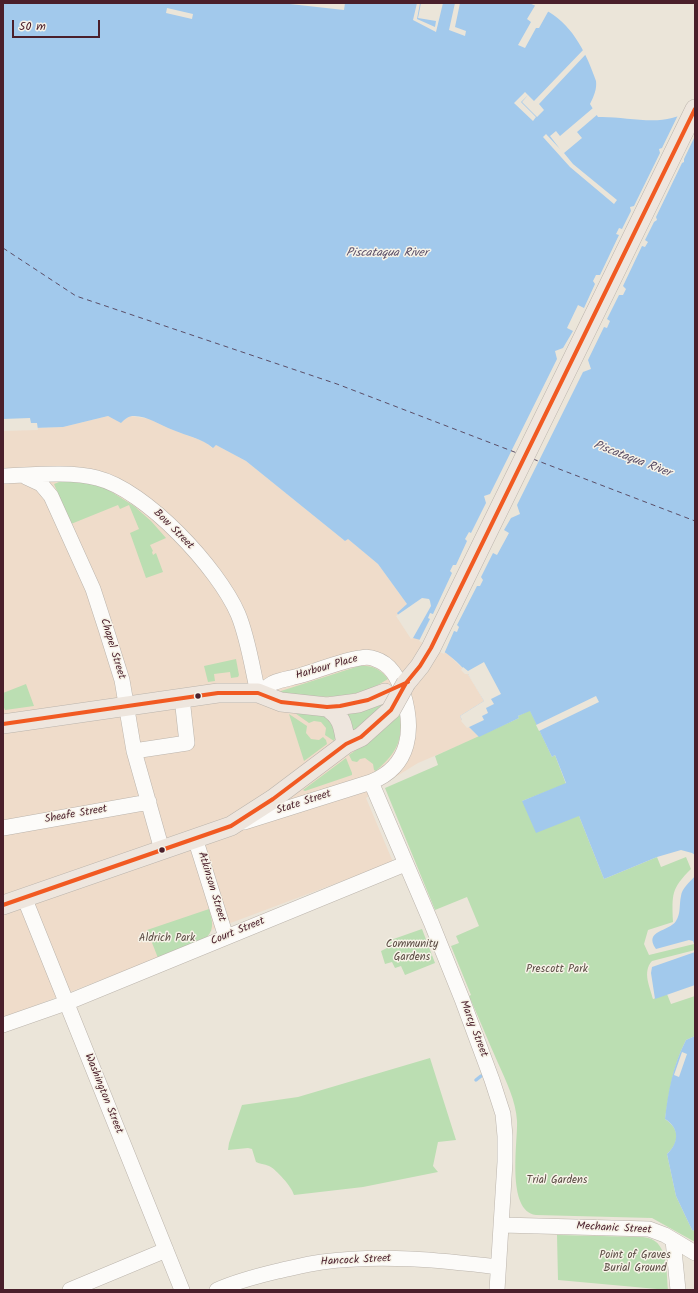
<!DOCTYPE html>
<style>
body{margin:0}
#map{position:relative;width:698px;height:1293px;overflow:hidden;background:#ebe5d9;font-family:Kalam,sans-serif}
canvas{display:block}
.frame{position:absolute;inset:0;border:4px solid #4a1f2b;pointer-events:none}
.scale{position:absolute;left:12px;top:20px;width:88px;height:18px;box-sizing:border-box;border:2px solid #4a1f2b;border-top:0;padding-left:5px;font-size:12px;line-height:14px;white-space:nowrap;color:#4a1f2b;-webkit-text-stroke:3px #f7f3e8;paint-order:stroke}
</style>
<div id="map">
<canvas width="698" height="1293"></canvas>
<div class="frame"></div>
<div class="scale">50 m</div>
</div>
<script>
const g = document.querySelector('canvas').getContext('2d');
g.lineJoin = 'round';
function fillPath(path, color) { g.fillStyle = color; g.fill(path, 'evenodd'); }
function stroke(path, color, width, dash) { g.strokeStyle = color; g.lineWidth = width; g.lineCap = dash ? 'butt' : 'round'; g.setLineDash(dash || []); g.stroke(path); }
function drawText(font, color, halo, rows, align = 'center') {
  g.font = font + ' Kalam,sans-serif'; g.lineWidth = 3; g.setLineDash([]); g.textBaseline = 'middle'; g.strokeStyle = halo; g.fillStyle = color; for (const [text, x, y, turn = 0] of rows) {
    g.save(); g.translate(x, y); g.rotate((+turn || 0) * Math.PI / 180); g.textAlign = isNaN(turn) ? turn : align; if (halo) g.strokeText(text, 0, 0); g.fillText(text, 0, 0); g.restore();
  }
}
const built = new Path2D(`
 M 108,416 L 121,422 L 130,416 L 150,419 L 168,428 L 205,442 L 212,448 L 216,445 L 246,461 L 345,541 L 347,538 L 378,564 L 407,604 L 422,640 L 448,654 L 467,673 L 484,701 L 460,716 L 462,720 L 479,737 L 418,763 L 384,784 L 366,798 L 393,862 L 212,930 L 207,937 L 158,958 L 3,1018 L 3,429 L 63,427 Z`);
const green = new Path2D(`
 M 64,480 L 94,481 L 134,506 L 151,521 L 166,538 L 150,545 L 153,551 L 152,552 L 153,555 L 156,553 L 163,572 L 146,578 L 130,533 L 139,529 L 129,505 L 120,509 L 118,505 L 71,524 L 54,484 Z
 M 236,659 L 239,675 L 238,677 L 231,678 L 230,672 L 214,674 L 215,681 L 208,682 L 204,666 Z
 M 359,666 C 372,665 380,669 388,679 C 353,702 322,697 282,694 L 281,691 Z
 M 26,684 L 34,706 L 5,710 L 3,705 L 3,693 Z
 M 382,704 L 384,705 L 371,719 L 353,731 L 348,714 L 349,713 Z
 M 530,710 L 552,757 L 555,755 L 566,784 L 522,801 L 579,816 L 604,879 L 657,857 L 661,867 L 686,857 L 691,869 C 671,889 672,894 673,922 L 648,930 L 644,944 L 649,955 L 694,944 L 695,950 L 652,961 C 642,972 650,987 653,999 L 667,994 L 671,1004 L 695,996 L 695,1036 L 686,1040 C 673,1065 669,1092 665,1119 C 680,1129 680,1142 667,1154 L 676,1196 L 692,1230 L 695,1231 L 695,1242 L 652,1218 L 536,1215 C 506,1211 518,1142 517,1121 C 516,1101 506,1081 498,1063 C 488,1041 479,1018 469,996 L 471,995 L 451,946 L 459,943 L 456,936 L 479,926 L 467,897 L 435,910 L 385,788 L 438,765 L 435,756 L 519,718 L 518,716 Z
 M 292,711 L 321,714 L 330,720 L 336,736 L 334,741 L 325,735 L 326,728 L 321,722 L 314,721 L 309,723 Z
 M 289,714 L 307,726 L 306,733 L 311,739 L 319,740 L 323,737 L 326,740 L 327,744 L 304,761 Z
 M 400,715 C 403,742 396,753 376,771 L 374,770 L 373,764 L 365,758 L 360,759 L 357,762 L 352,761 L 349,755 L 380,733 Z
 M 346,758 L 352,773 L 352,775 L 305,791 L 303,790 Z
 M 209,909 C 212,920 215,928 207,937 L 158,958 L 147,930 Z
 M 422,929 L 435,963 L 405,975 L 401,966 L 395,968 L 392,962 L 385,964 L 381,951 L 387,948 L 385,942 Z
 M 430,1058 L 456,1140 L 438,1142 L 433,1166 L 438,1172 L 363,1187 L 294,1195 C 292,1187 276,1169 269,1166 C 264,1164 260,1164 256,1162 L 252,1149 L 248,1148 L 228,1150 L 229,1143 L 242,1105 L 298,1097 Z
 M 557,1235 L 643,1237 C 669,1239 666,1270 668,1290 L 558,1280 Z`);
const water = new Path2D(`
 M 3,3 L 529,3 C 536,6 543,9 549,12 C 574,27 587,55 596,81 C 597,89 594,96 590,104 L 598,117 C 621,116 650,124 672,118 C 680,116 688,112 695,109 L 695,855 L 692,853 L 681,850 L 657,857 L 604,879 L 579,816 L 536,833 L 522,801 L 566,783 L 555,755 L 552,757 L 530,711 L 518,716 L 519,718 L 479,737 L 462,720 L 460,716 L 484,701 C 479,692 474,682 468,674 C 455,657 433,642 413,638 L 397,613 L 407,604 L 378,564 L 348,539 L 345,541 L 246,461 L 216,445 L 213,448 C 201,438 187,436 173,430 C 159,425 147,415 132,416 C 127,417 124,420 121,423 L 108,416 L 63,427 L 3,429 Z
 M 695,876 L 695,947 L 693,941 L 689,940 L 656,949 C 643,930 669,932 676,921 C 681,913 679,905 681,896 C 682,888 690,882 695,876 Z
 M 695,952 L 695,985 L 655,999 L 651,973 L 652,967 Z
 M 695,1036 L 695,1231 L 692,1230 L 676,1196 L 667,1154 C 679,1143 680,1128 665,1119 C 668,1092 673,1065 686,1040 Z`);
const pier = new Path2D(`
 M 281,3 L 345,3 L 344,10 Z
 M 417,3 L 420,3 L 417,19 L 435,27 L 436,21 L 418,18 L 421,3 L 443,3 L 436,32 L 413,20 Z
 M 455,3 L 460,3 L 455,27 L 466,31 L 465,36 L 449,30 Z
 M 536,4 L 549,10 L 539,28 L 536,28 L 525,48 L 518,45 L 531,22 L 527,19 Z
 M 167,8 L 193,14 L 192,19 L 166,13 Z
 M 585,48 L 587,53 L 539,104 L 544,110 L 537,117 L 522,102 L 528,95 L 534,101 Z
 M 525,92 L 528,95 L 521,102 L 536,117 L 533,121 L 514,103 Z
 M 695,107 L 695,136 L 684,159 L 684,162 L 682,163 L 656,217 L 657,220 L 654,222 L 645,240 L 648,242 L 645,247 L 642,246 L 623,286 L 626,289 L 623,295 L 619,295 L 607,319 L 610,321 L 607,328 L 604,327 L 588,360 L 591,369 L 583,372 L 517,505 L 520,514 L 511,518 L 504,530 L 509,533 L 497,555 L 493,553 L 481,577 L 483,580 L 480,586 L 477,586 L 457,625 L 459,627 L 457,632 L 454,631 L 444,654 L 419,641 L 430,619 L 428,618 L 430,613 L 433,614 L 452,573 L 450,571 L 453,565 L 456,565 L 467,541 L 465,539 L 469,532 L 471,533 L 486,503 L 484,496 L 490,494 L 557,359 L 555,351 L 563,348 L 573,331 L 567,328 L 578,305 L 584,308 L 595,284 L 593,281 L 596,275 L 600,275 L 619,235 L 616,234 L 619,228 L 622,229 L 631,211 L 630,207 L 634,206 L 660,153 L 659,149 L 662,148 L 679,113 Z
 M 593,108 L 598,114 L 577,132 L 582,138 L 564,153 L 573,164 L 617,200 L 614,204 L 570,167 L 543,137 L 546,134 L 560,149 L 550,136 L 556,131 L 560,136 Z
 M 30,418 L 31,423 L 37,423 L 38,430 L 3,431 L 3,419 Z
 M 422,598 L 429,599 L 430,601 L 431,606 L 413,638 L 411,639 L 396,616 Z
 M 484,662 L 501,694 L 491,699 L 494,704 L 486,708 L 488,713 L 482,716 L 484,720 L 467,728 L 461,721 L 462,720 L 460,716 L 484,701 L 468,674 L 465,674 L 461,670 L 463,667 L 468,671 Z
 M 596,696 L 599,702 L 539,731 L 536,725 Z
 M 682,1052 L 687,1054 L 679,1077 L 674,1075 Z`);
const stream = new Path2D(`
 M 476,1080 L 481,1076`);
const ferry = new Path2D(`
 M 3,248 L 76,296 L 337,384 L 517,453
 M 533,459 L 695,521`);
const minor = new Path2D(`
 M 3,476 C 30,475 72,471 97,478 C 146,490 218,568 238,614 C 248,638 252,667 258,693 C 263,690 268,686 273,683 C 282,679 293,678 302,675 C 319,670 344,660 360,658 C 365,657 371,657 375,659 C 391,664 398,678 403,693 C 414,729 411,766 371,782 L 244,822
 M 26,477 L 41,484 L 51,496 L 93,589 L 106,629 L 122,680 L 134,751 L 162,850
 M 134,751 L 187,743 L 182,698
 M 371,782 L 431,922 L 462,999 L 492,1080 L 503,1114 L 505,1136 L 505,1162 L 497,1290
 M 3,828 L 149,802
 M 195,838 L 226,937
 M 24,897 L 182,1290
 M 3,1025 L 66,1003 L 405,864
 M 502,1225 L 649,1229 L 665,1235 L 695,1253
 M 673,1240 L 678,1290
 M 70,1290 L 166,1250
 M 217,1290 C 237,1281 257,1276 278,1271 C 292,1268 307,1264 322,1262 C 381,1254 440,1260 498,1267`);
const major = new Path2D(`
 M 406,683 L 420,666 L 431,648 L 695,109
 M 327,707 C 343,717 343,727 346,744
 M 3,724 L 218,693 L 258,693 L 281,702 L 327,707 L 358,703 L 385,693
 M 3,905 L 231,826 L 273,799 L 346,744 L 361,737 L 391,710`);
const majorBridge = new Path2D(`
 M 391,710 L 406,683`);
const bus1 = new Path2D(`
 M 3,724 L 218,693 L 258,693 L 281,702 L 327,707 L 340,706 L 368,700 L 408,682
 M 3,905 L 231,826 L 273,799 L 346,744 L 361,737 L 391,710 L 406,683 L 420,666 L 431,648 L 695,109`);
const markers = [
 [198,696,3.5,"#4a1f2b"],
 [162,850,3.5,"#4a1f2b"]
];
const streetNames = [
 ["Bow Street",173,530,45],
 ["Chapel Street",112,649,73],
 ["Harbour Place",327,668,-16],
 ["State Street",304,803,-18],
 ["Sheafe Street",76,815,-10],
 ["Atkinson Street",211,887,73],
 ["Court Street",238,932,-22],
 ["Marcy Street",473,1029,69],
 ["Washington Street",103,1094,68],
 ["Mechanic Street",614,1229,3],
 ["Hancock Street",356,1261,-3]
];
const parkNames = [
 ["Aldrich Park",167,939],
 ["Community",412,945],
 ["Gardens",412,958],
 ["Prescott Park",557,970],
 ["Trial Gardens",557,1181],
 ["Point of Graves",635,1256],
 ["Burial Ground",635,1269]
];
const waterNames = [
 ["Piscataqua River",387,254],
 ["Piscataqua River",632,460,21]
];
fillPath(built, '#efdcca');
fillPath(green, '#bbdeb2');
fillPath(water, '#a2c9ec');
fillPath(pier, '#ebe5d9');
stroke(stream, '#a2c9ec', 3.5);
stroke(ferry, '#5b4e67', 1, [5, 4]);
stroke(minor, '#bbb4ac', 16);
stroke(major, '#bbb4ac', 20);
stroke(minor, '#fcfbf9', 15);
stroke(major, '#eee6de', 19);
stroke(majorBridge, '#bbb4ac', 20, []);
stroke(majorBridge, '#eee6de', 19);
stroke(bus1, '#f15a22', 4);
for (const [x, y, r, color] of markers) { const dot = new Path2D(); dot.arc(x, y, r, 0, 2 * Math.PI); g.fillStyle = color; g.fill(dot); stroke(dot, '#f7f3e8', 1.5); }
drawText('11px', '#4a1f2b', '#f7f3e8', streetNames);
drawText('11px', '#5c4d45', '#f7f3e8', parkNames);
drawText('italic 12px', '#5b4e67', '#f7f3e8', waterNames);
</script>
